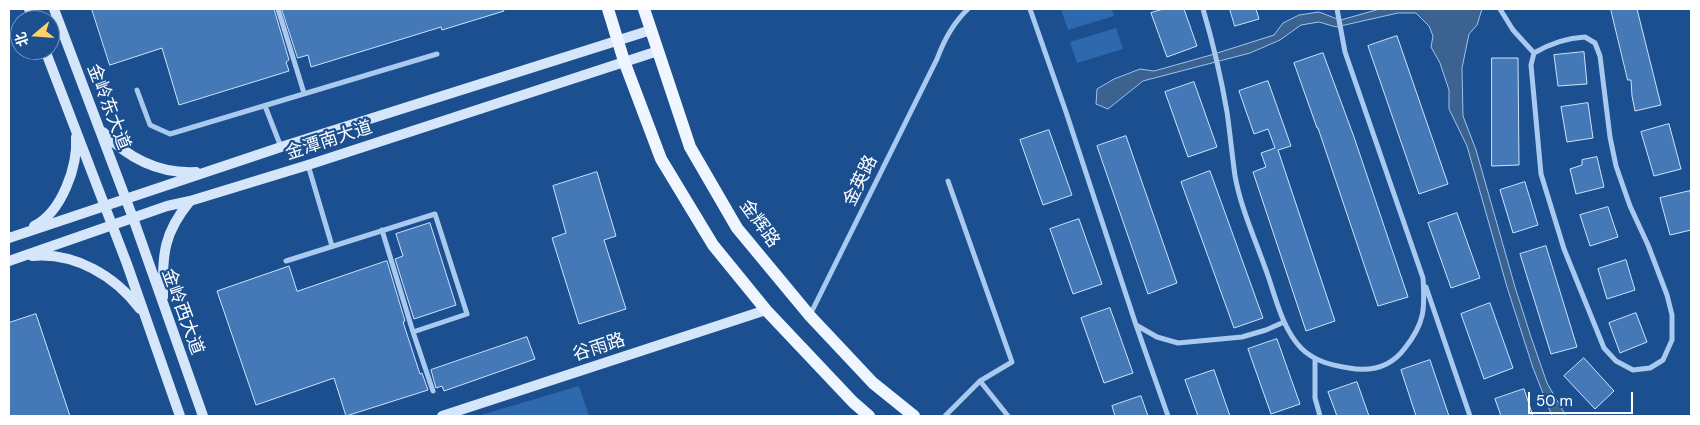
<!DOCTYPE html>
<meta charset="utf-8">
<style>
body{margin:0}
#map{position:relative;width:1700px;height:425px;overflow:hidden;background:#1b4f8f;font-family:"DM Sans","Noto Sans SC",sans-serif}
canvas{display:block}
.frame{position:absolute;inset:0;border:10px solid #fff;pointer-events:none}
.north{position:absolute;left:10px;top:10px;width:50px;height:50px;box-sizing:border-box;background:#1b4f8f;border:1px solid #7695bc;border-radius:50%;rotate:252deg;font-size:14px;font-weight:700;line-height:20px;text-align:center;color:#fff}
.north::after{content:'';display:block;margin:auto;width:18px;height:22px;background:#ffd166;clip-path:polygon(50% 0,100% 100%,50% 72%,0 100%)}
.scale{position:absolute;left:1528px;top:392px;width:105px;height:22px;box-sizing:border-box;border:2px solid #fff;border-top:0;padding-left:6px;font-size:15px;line-height:18px;white-space:nowrap;color:#fff;-webkit-text-stroke:4px #1b4f8f;paint-order:stroke}
</style>
<div id="map">
<canvas width="1700" height="425"></canvas>
<div class="frame"></div>
<div class="north">北</div>
<div class="scale">50 m</div>
</div>
<script>
const g = document.querySelector('canvas').getContext('2d');
g.lineJoin = 'round';
function fillPath(path, color) { g.fillStyle = color; g.fill(path, 'evenodd'); }
function stroke(path, color, width, dash) { g.strokeStyle = color; g.lineWidth = width; g.lineCap = dash ? 'butt' : 'round'; g.setLineDash(dash || []); g.stroke(path); }
function drawText(font, color, halo, rows, align = 'center') {
  g.font = font + ' "DM Sans","Noto Sans SC",sans-serif'; g.lineWidth = 4.5; g.setLineDash([]); g.textBaseline = 'middle'; g.strokeStyle = halo; g.fillStyle = color; for (const [text, x, y, turn = 0] of rows) {
    g.save(); g.translate(x, y); g.rotate((+turn || 0) * Math.PI / 180); g.textAlign = isNaN(turn) ? turn : align; if (halo) g.strokeText(text, 0, 0); g.fillText(text, 0, 0); g.restore();
  }
}
const green = new Path2D(`
 M 1061,9 L 1112,9 L 1114,16 L 1068,30 Z
 M 1116,28 L 1123,49 L 1077,63 L 1070,42 Z
 M 579,386 L 589,416 L 478,416 L 488,413 Z`);
const water = new Path2D(`
 M 1380,9 L 1482,9 L 1477,25 L 1469,34 L 1462,68 L 1463,116 L 1476,150 L 1515,287 L 1531,337 L 1547,383 L 1566,416 L 1552,416 L 1533,368 L 1507,287 L 1467,146 L 1449,109 L 1449,90 L 1440,63 L 1431,47 L 1433,36 L 1429,26 L 1416,13 L 1398,13 L 1336,27 L 1319,22 L 1301,25 L 1280,40 L 1250,53 L 1143,81 L 1108,109 L 1096,104 L 1097,89 L 1114,79 L 1140,69 L 1154,71 L 1211,55 L 1274,35 L 1283,23 L 1299,15 L 1319,12 L 1340,20 Z`);
const building = new Path2D(`
 M 92,9 L 274,9 L 289,60 L 286,62 L 289,71 L 179,105 L 162,48 L 110,65 Z
 M 282,9 L 503,9 L 504,11 L 442,30 L 441,27 L 311,67 L 308,55 L 298,58 Z
 M 1164,9 L 1184,9 L 1197,46 L 1167,57 L 1151,13 Z
 M 1230,9 L 1256,9 L 1259,19 L 1235,26 Z
 M 1611,9 L 1637,9 L 1661,105 L 1635,111 L 1632,96 L 1631,80 L 1628,80 Z
 M 1397,36 L 1448,184 L 1419,194 L 1368,46 Z
 M 1584,52 L 1587,84 L 1558,86 L 1554,55 Z
 M 1323,53 L 1354,137 L 1408,297 L 1378,306 L 1318,128 L 1317,128 L 1294,63 Z
 M 1492,58 L 1518,58 L 1519,165 L 1492,166 Z
 M 1268,81 L 1291,146 L 1278,150 L 1335,321 L 1306,331 L 1253,172 L 1266,167 L 1261,153 L 1275,148 L 1268,129 L 1254,134 L 1239,91 Z
 M 1194,82 L 1217,147 L 1188,157 L 1165,92 Z
 M 1588,103 L 1593,138 L 1567,142 L 1561,107 Z
 M 1669,124 L 1681,169 L 1654,176 L 1641,132 Z
 M 1049,130 L 1072,195 L 1043,205 L 1020,140 Z
 M 1126,136 L 1177,283 L 1148,294 L 1097,146 Z
 M 1597,157 L 1604,187 L 1576,194 L 1570,169 L 1582,165 L 1582,160 Z
 M 1210,171 L 1263,318 L 1234,328 L 1181,182 Z
 M 597,172 L 616,236 L 604,240 L 626,309 L 579,324 L 552,238 L 566,233 L 553,186 Z
 M 1525,182 L 1538,225 L 1513,233 L 1500,190 Z
 M 1690,191 L 1691,197 L 1691,230 L 1670,235 L 1660,198 Z
 M 1608,207 L 1618,237 L 1590,246 L 1580,215 Z
 M 1457,213 L 1480,278 L 1451,288 L 1428,223 Z
 M 1079,219 L 1102,284 L 1073,294 L 1050,229 Z
 M 430,223 L 456,305 L 414,319 L 395,259 L 403,256 L 396,234 Z
 M 1546,246 L 1577,347 L 1551,354 L 1520,254 Z
 M 1626,260 L 1635,290 L 1607,299 L 1598,269 Z
 M 387,261 L 405,321 L 403,322 L 420,374 L 422,373 L 428,390 L 346,416 L 334,378 L 256,405 L 217,291 L 289,266 L 297,291 Z
 M 1490,303 L 1513,368 L 1484,379 L 1461,314 Z
 M 1110,308 L 1133,373 L 1104,383 L 1081,318 Z
 M 1636,313 L 1647,342 L 1620,353 L 1609,323 Z
 M 36,314 L 70,416 L 9,416 L 9,323 Z
 M 527,337 L 535,359 L 444,391 L 442,386 L 436,388 L 431,370 Z
 M 1277,339 L 1300,404 L 1271,414 L 1248,349 Z
 M 1584,358 L 1614,391 L 1595,409 L 1564,376 Z
 M 1430,360 L 1449,416 L 1416,416 L 1401,370 Z
 M 1214,370 L 1230,416 L 1198,416 L 1185,380 Z
 M 1357,382 L 1369,416 L 1337,416 L 1328,392 Z
 M 1524,389 L 1533,416 L 1501,416 L 1495,399 Z
 M 1141,396 L 1148,416 L 1115,416 L 1112,406 Z`);
const street = new Path2D(`
 M 278,9 L 304,93
 M 1030,9 L 1066,112 L 1136,325 L 1157,337 L 1178,343 L 1242,337 L 1266,330 L 1284,322
 M 1203,9 C 1213,43 1221,77 1227,112 C 1230,133 1232,154 1235,176 C 1241,209 1256,241 1267,273 C 1276,298 1282,328 1301,348 C 1314,361 1330,365 1349,368 C 1371,372 1391,367 1405,348 C 1425,323 1425,308 1423,278 L 1345,52 L 1337,9
 M 1500,9 L 1513,30 L 1534,53
 M 1585,37 L 1595,43 L 1600,56 L 1610,137 L 1616,166 L 1630,206 L 1648,245 L 1667,295 L 1672,315 L 1672,340 L 1663,360 L 1650,368 L 1633,370 L 1616,361 L 1604,348 L 1564,249 L 1541,174 L 1531,65 L 1534,53 C 1551,43 1566,38 1585,37 Z
 M 137,90 L 150,125 L 170,134 L 437,54
 M 265,106 L 281,147
 M 308,165 L 332,246
 M 948,181 L 1012,362 L 980,381
 M 382,230 L 413,332 L 433,391
 M 286,261 L 435,214 L 467,314 L 413,332
 M 1426,287 L 1470,416
 M 810,315 L 937,59 C 944,40 953,23 968,9
 M 1136,325 L 1168,416
 M 1315,359 L 1315,398 L 1320,416
 M 945,416 L 980,381 L 1008,416`);
const secondary = new Path2D(`
 M 29,9 L 33,20
 M 54,9 L 133,218 L 203,416
 M 45,50 L 127,264 L 180,416
 M 103,132 C 128,158 159,174 196,172
 M 34,226 C 62,212 78,166 76,137
 M 9,238 L 281,147 L 651,30
 M 32,256 C 75,252 115,276 140,309
 M 9,261 L 167,206 L 190,201 L 308,165 L 658,51
 M 163,297 C 163,255 162,235 190,201
 M 442,416 L 766,310`);
const primary = new Path2D(`
 M 608,9 L 624,61 L 661,159 L 713,245 L 766,310 L 853,402 L 869,416
 M 644,9 L 690,147 L 737,228 L 810,316 L 873,383 L 914,416`);
const streetNames = [
 ["金岭东大道",108,107,69],
 ["金潭南大道",329,141,-18],
 ["金英路",861,181,-64],
 ["金辉路",759,224,54],
 ["金岭西大道",182,312,70],
 ["谷雨路",599,348,-18]
];
fillPath(green, '#2e69ad');
fillPath(water, '#3c6290');
stroke(water, '#9cc4f0', 1);
fillPath(building, '#4478b7');
stroke(building, '#cfe3fa', 1);
stroke(street, '#a9c9ee', 5);
stroke(secondary, '#d6e6fa', 10);
stroke(primary, '#f0f6ff', 12);
drawText('18px', '#fff', '#1b4f8f', streetNames);
</script>
